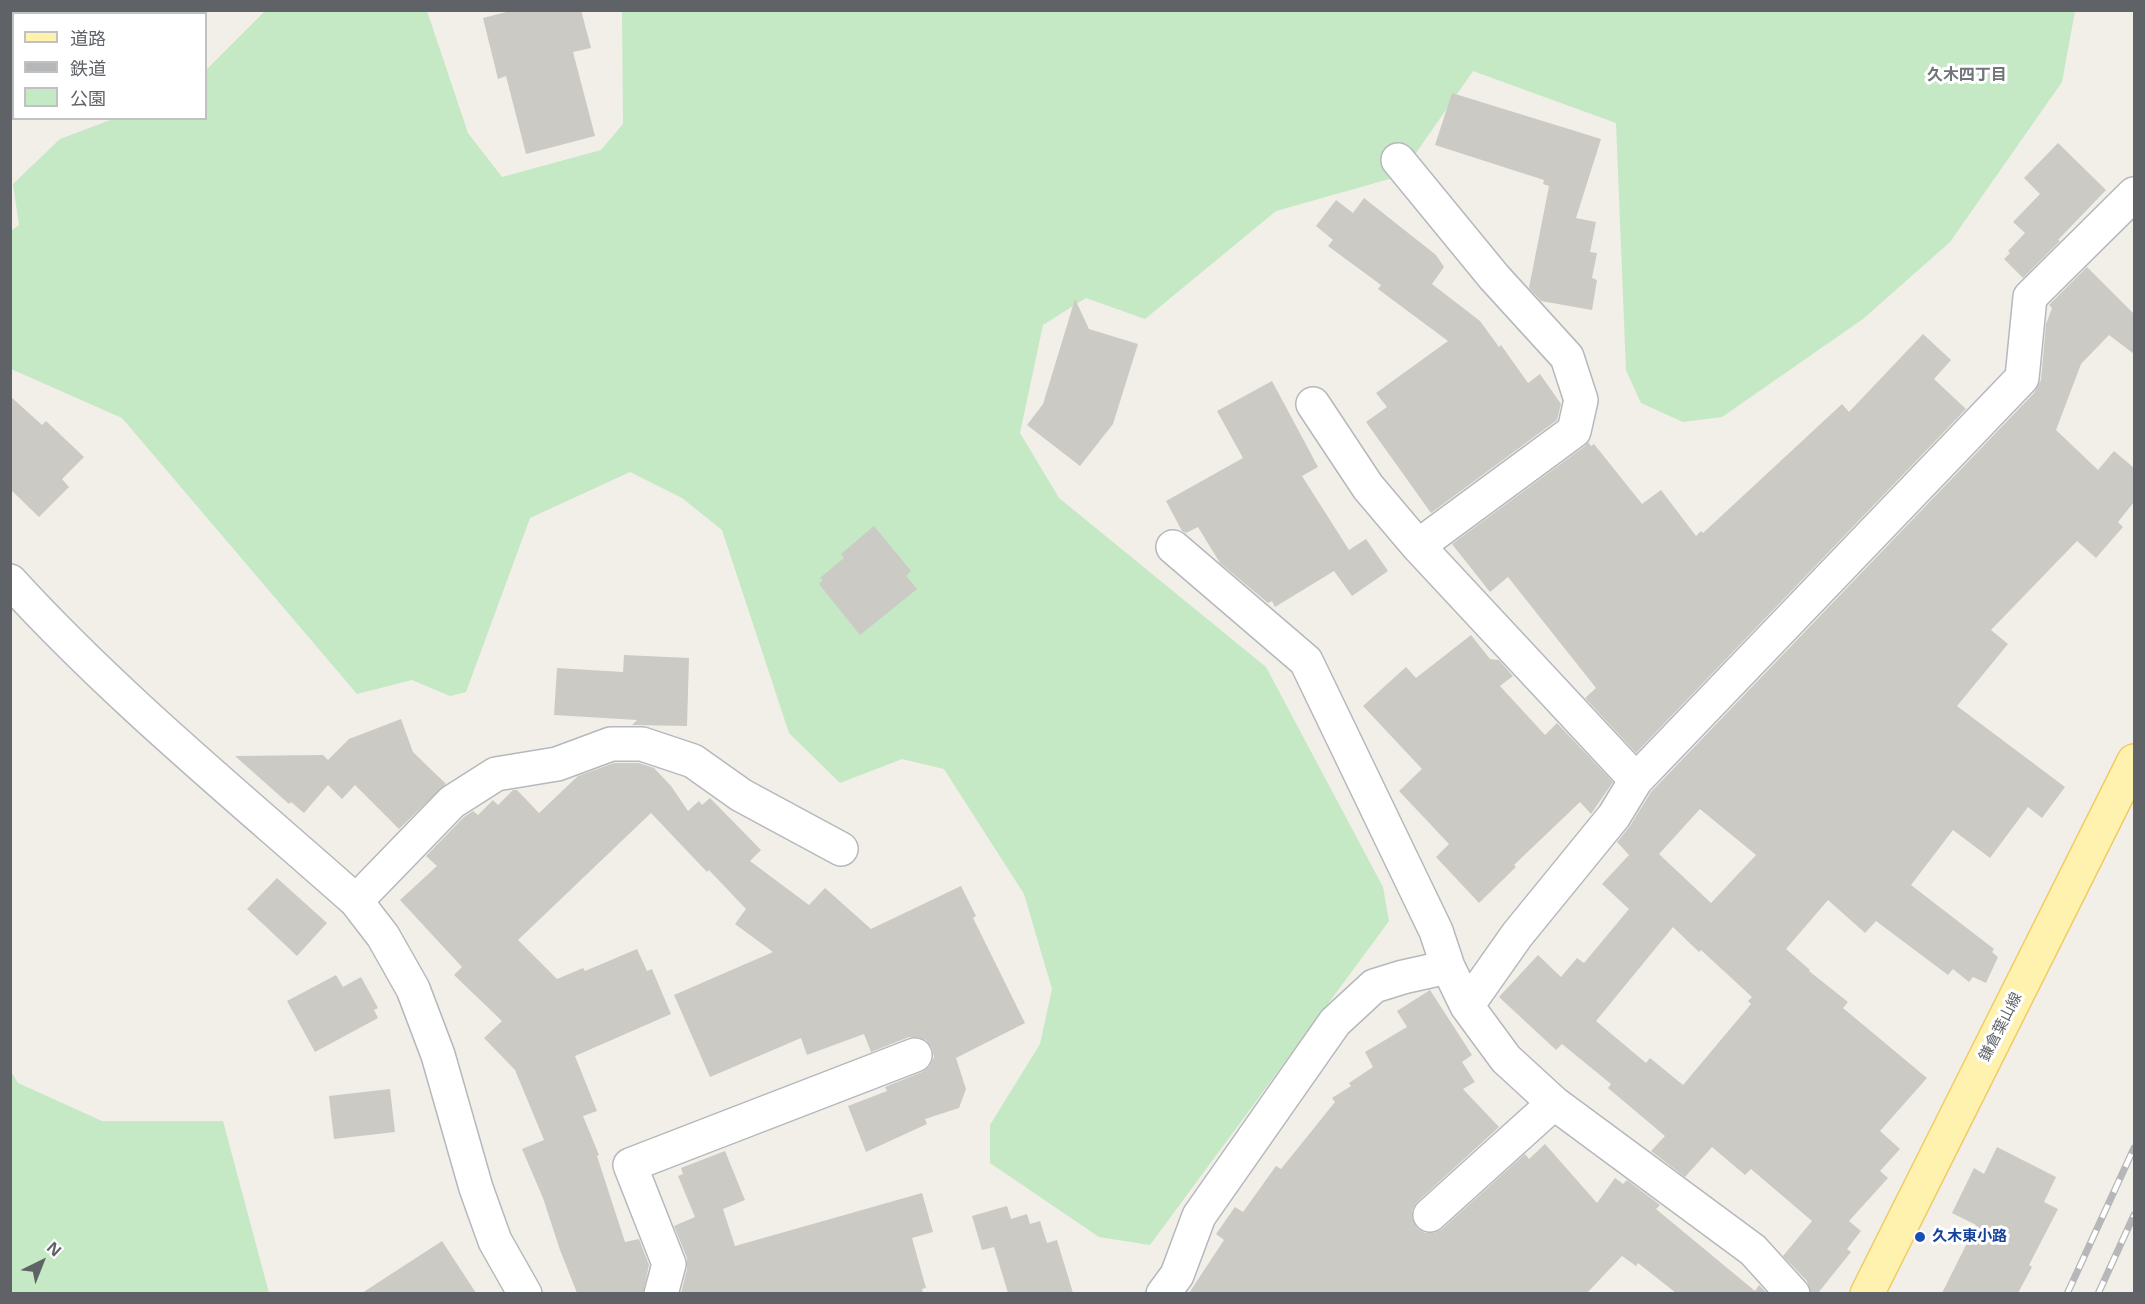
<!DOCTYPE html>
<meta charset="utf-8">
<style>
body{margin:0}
#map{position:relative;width:2145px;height:1304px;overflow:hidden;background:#f1efe8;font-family:"Open Sans","Noto Sans JP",sans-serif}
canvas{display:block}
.frame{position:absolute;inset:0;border:12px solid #5f6368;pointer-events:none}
.legend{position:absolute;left:12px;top:12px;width:195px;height:108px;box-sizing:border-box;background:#fff;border:2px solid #bfc1c3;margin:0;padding:8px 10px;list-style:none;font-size:18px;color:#5f6368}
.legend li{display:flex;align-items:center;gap:12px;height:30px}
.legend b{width:30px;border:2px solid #bfc1c3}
.north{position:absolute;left:12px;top:1232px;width:60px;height:60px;-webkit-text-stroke:4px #fff;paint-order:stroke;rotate:43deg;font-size:16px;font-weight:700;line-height:24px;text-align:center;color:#5f6368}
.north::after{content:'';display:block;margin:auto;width:21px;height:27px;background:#5f6368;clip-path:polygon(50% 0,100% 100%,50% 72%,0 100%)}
</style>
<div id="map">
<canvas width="2145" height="1304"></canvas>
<div class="frame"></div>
<ul class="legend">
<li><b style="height:8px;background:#fff2af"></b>道路</li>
<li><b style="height:8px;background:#b6b7b8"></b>鉄道</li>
<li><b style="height:16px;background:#c5e8c5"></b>公園</li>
</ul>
<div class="north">N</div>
</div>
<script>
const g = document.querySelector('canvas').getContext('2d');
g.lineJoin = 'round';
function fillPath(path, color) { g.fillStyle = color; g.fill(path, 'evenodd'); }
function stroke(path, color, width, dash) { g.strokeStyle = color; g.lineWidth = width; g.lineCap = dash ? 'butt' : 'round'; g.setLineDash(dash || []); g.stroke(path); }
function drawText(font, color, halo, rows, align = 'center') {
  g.font = font + ' "Open Sans","Noto Sans JP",sans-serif'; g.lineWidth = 6; g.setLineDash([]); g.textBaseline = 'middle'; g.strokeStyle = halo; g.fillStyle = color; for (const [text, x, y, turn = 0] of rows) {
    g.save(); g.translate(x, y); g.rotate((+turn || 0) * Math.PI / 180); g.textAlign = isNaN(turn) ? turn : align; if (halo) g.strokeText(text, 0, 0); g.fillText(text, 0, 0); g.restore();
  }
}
const green = new Path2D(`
 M 265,11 L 427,11 L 468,133 L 502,177 L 601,150 L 623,124 L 622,11 L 2075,11 L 2062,82 L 1950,242 L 1863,319 L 1722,417 L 1683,422 L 1641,403 L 1626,370 L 1616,123 L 1473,71 L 1400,176 L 1276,211 L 1145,319 L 1086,298 L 1043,325 L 1020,433 L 1059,498 L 1266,667 L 1383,887 L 1389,921 L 1150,1245 L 1099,1237 L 990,1163 L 990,1125 L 1040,1044 L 1052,989 L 1024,894 L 944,769 L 902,759 L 840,783 L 789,733 L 722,530 L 682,498 L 630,472 L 530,518 L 466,692 L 450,696 L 412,680 L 357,694 L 122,418 L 11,369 L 11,231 L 19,225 L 13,184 L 60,139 L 113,119 L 206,118 L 206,70 Z
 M 11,1072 L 18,1083 L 102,1121 L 223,1121 L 269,1293 L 11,1293 Z`);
const building = new Path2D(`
 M 514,10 L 581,10 L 591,48 L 573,52 L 595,136 L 526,154 L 506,76 L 498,79 L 483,18 Z
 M 1452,93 L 1601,139 L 1576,218 L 1596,222 L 1590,252 L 1597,253 L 1592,278 L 1597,280 L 1592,310 L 1541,301 L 1529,288 L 1549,186 L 1543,184 L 1544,180 L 1435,145 Z
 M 2058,143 L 2106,190 L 2058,240 L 2060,241 L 2023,278 L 2004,259 L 2010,253 L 2008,251 L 2025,233 L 2013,222 L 2040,194 L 2024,178 Z
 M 1364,198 L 1436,255 L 1444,267 L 1432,284 L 1480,321 L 1499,347 L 1501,345 L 1528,383 L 1540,374 L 1561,404 L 1557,420 L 1431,513 L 1366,422 L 1387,407 L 1376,393 L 1448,341 L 1378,289 L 1381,285 L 1328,246 L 1333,240 L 1316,226 L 1336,200 L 1353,213 Z
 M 2087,267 L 2134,314 L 2134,354 L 2109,335 L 2081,364 L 2056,430 L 2098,470 L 2114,451 L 2134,468 L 2134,502 L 2118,522 L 2123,527 L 2096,558 L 2077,541 L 1991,630 L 2008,644 L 1957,706 L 2065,787 L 2042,818 L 2028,807 L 1990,858 L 1953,830 L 1911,885 L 1994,949 L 1992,952 L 1998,957 L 1986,983 L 1973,977 L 1969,982 L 1953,969 L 1948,975 L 1876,921 L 1865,933 L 1828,900 L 1786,949 L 1810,970 L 1809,971 L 1848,1002 L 1843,1008 L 1927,1078 L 1880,1131 L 1900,1149 L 1880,1171 L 1888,1178 L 1849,1221 L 1861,1231 L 1847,1249 L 1851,1252 L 1818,1293 L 1811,1293 L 1807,1281 L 1783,1256 L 1812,1221 L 1751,1169 L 1745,1175 L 1712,1147 L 1685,1177 L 1651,1151 L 1665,1136 L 1608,1088 L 1611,1084 L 1562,1044 L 1556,1050 L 1499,997 L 1538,955 L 1561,977 L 1577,958 L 1584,963 L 1629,909 L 1602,884 L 1629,855 L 1617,842 L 1630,826 L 1651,792 L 2034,393 L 2041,380 L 2046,324 L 2052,308 L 2049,305 ZM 1700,809 L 1756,855 L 1711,903 L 1659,854 ZM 1673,927 L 1699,952 L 1701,950 L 1752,997 L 1748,1001 L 1751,1004 L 1683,1085 L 1650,1058 L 1646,1063 L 1596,1021 Z
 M 1075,299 L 1089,329 L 1138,344 L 1113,424 L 1080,466 L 1027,425 L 1043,404 Z
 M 1923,334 L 1951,360 L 1934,379 L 1966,409 L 1636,753 L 1585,698 L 1596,688 L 1508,577 L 1490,592 L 1452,544 L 1585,446 L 1588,442 L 1591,446 L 1594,444 L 1642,504 L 1661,490 L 1696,536 L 1701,531 L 1703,533 L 1842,404 L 1849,412 Z
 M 1272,381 L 1318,467 L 1302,476 L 1349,550 L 1366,539 L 1388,571 L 1352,596 L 1334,571 L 1275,607 L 1272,601 L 1268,603 L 1220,563 L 1198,527 L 1186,533 L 1182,531 L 1166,501 L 1243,458 L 1217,411 Z
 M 10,396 L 42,425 L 46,421 L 84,457 L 62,479 L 69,487 L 39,517 L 10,489 Z
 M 874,526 L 911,571 L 906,576 L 917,589 L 860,635 L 819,584 L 823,580 L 820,578 L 844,558 L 841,554 Z
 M 1471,635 L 1490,659 L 1499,660 L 1513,676 L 1500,686 L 1545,735 L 1557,723 L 1613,782 L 1591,814 L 1580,802 L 1514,865 L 1516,867 L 1479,903 L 1436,857 L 1449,844 L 1399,791 L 1422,769 L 1363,706 L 1406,667 L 1416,678 Z
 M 624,655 L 689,658 L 687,726 L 632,725 L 637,720 L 554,715 L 557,668 L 623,672 Z
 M 401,719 L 413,752 L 446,784 L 399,829 L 355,785 L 342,799 L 328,785 L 304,813 L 291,802 L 289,804 L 235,756 L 323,755 L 328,760 L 349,739 Z
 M 614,763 L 639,763 L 654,768 L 671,786 L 688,811 L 699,801 L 702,805 L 710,798 L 761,850 L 750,861 L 809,905 L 825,888 L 871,929 L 961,886 L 976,916 L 973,918 L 1025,1023 L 956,1058 L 966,1089 L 959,1108 L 925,1119 L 927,1124 L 866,1152 L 848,1106 L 887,1091 L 885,1087 L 922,1072 L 929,1067 L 934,1057 L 932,1048 L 926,1040 L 918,1037 L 909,1037 L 871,1052 L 864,1034 L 807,1055 L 801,1038 L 710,1077 L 674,995 L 773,952 L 735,924 L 746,909 L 709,870 L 707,872 L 651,813 L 518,940 L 557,979 L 583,968 L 585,971 L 637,949 L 647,971 L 652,969 L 671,1014 L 575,1056 L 597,1111 L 583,1116 L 599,1155 L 597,1156 L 625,1242 L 639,1239 L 649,1265 L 643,1293 L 577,1293 L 560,1250 L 543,1198 L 522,1149 L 544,1140 L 515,1070 L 484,1038 L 502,1021 L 454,975 L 462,967 L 400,900 L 437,866 L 426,856 L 464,817 L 473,811 L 478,815 L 493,800 L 498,805 L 513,790 L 517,790 L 539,813 L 578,776 Z
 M 277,878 L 327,923 L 297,956 L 247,909 Z
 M 336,975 L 343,987 L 361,977 L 378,1008 L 374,1010 L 378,1018 L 315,1052 L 287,1001 Z
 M 1430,990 L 1472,1055 L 1462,1062 L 1475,1082 L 1463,1089 L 1499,1127 L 1417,1202 L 1412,1210 L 1412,1218 L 1417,1228 L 1425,1233 L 1434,1233 L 1442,1229 L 1525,1154 L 1529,1159 L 1545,1144 L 1597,1203 L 1615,1178 L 1623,1184 L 1627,1180 L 1660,1205 L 1656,1209 L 1755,1291 L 1759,1285 L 1767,1293 L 1676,1293 L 1638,1263 L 1636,1266 L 1622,1256 L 1587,1293 L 1189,1293 L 1224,1240 L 1216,1234 L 1235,1207 L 1243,1212 L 1276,1166 L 1281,1169 L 1335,1102 L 1332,1098 L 1351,1086 L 1349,1083 L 1373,1067 L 1365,1052 L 1407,1027 L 1397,1011 Z
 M 390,1089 L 395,1132 L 334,1139 L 329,1096 Z
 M 1997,1147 L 2056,1177 L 2044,1202 L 2058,1209 L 2029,1265 L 2032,1267 L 2018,1293 L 1942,1293 L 1976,1225 L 1952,1213 L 1974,1168 L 1984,1174 Z
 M 725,1151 L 745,1200 L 723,1209 L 735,1246 L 922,1193 L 933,1232 L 912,1238 L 926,1288 L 922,1289 L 923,1293 L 681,1293 L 687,1269 L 687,1258 L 674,1226 L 695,1217 L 678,1176 L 683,1174 L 681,1168 Z
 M 1007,1206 L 1011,1219 L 1027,1214 L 1030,1224 L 1040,1221 L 1047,1243 L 1057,1240 L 1073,1293 L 1008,1293 L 994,1247 L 982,1250 L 972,1216 Z
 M 442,1241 L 476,1293 L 362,1293 Z`);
const minor = new Path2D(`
 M 10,12 L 15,10
 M 1398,160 L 1494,277 L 1567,357 L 1581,400 L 1574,431 L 1418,546
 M 1313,404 L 1368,487 L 1418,546 L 1636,780
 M 1173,547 L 1306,661 L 1436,931 L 1448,967 L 1467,1006 L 1506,1059 L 1554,1103 L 1753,1250 L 1793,1294
 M 10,581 C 116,697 239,797 356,901 L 383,936 L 413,989 L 438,1055 L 476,1188 L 495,1241 L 525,1294
 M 356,901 L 452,802 L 496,774 L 557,764 L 611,744 L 642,744 L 693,761 L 741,795 L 841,849
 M 1467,1006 L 1517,935 L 1614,816 L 1636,780 L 2022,378 L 2030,297 L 2134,194
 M 1430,1215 L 1554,1103
 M 661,1294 L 669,1264 L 630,1165 L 915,1055
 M 1163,1294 L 1177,1275 L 1199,1216 L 1335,1022 L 1374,986 L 1403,977 L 1448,967`);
const major = new Path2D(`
 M 1867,1294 L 2134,761`);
const rail = new Path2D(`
 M 2067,1294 L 2134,1148
 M 2098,1294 L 2134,1215`);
const markers = [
 [1920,1237,6,"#1a4fb4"]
];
const streetNames = [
 ["鎌倉葉山線",2001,1027,-63]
];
const transitNames = [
 ["久木東小路",1932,1237]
];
const neighbourhoodNames = [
 ["久木四丁目",1967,75]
];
fillPath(green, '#c5e8c5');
fillPath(building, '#cccac5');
stroke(minor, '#b5b8bc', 36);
stroke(major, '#f2c960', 36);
stroke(minor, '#fff', 33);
stroke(major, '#fff2af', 33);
stroke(rail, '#b6b7b8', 7);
stroke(rail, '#fff', 4.5, [14]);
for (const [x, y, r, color] of markers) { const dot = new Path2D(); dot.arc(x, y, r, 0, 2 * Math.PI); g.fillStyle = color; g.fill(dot); stroke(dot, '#fff', 2); }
drawText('15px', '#5f6368', '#fff', streetNames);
drawText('bold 15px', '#164399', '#fff', transitNames, 'left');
drawText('bold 16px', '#70757a', '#fff', neighbourhoodNames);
</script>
